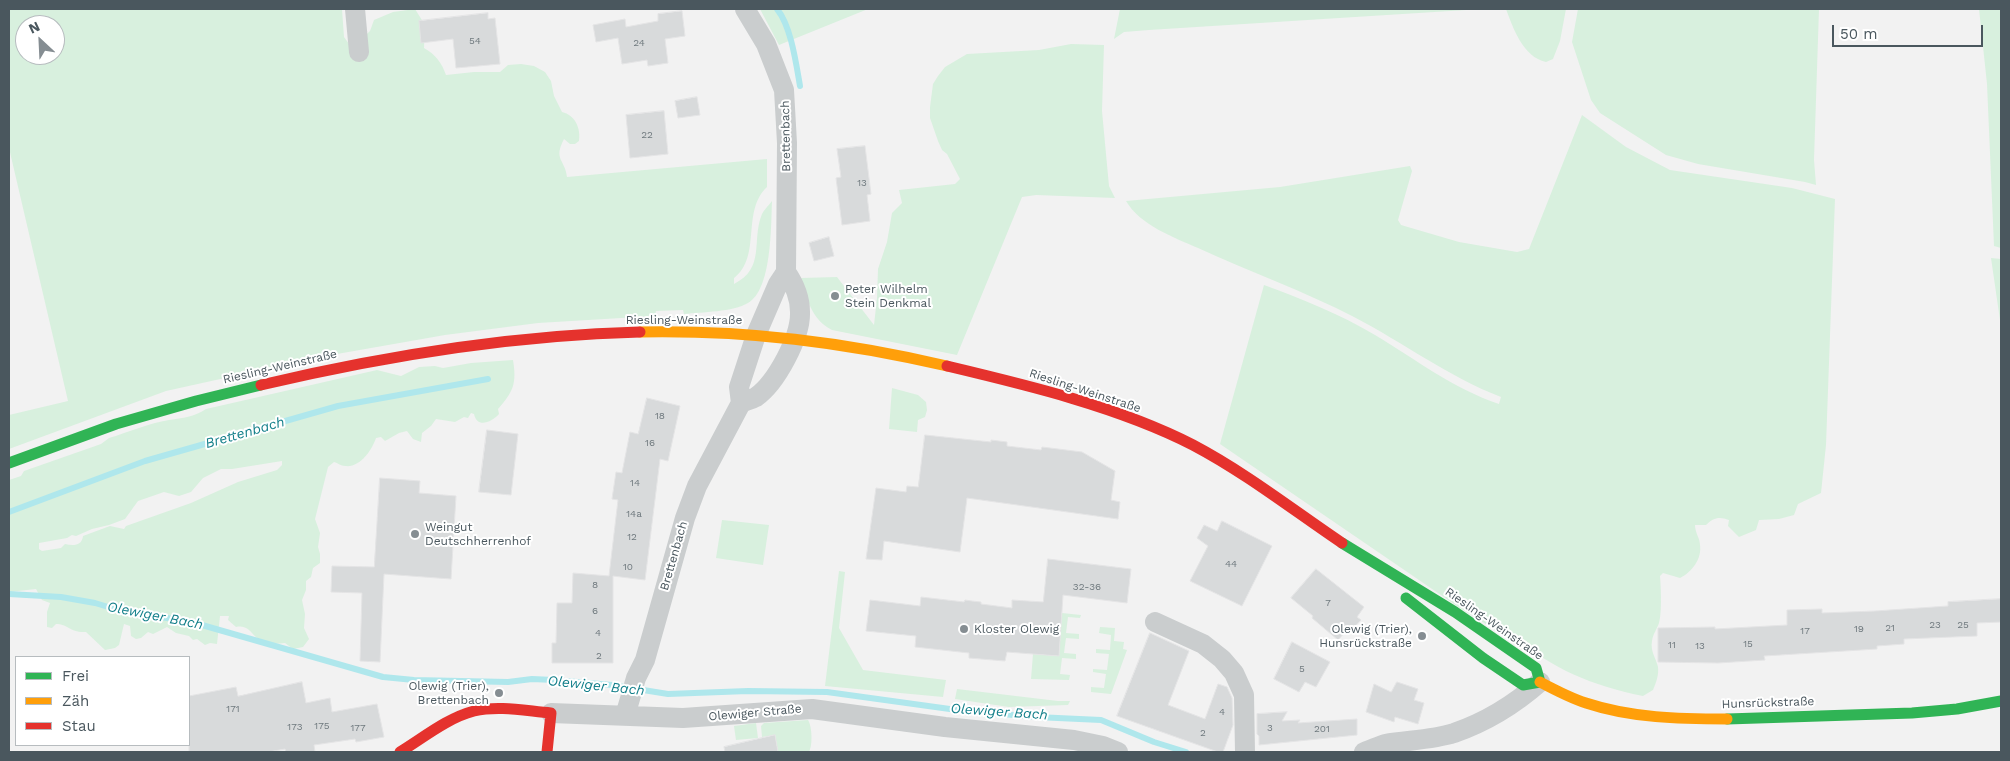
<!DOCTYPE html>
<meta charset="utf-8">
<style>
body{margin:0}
#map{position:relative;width:2010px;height:761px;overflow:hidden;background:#f2f2f2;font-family:"Work Sans",sans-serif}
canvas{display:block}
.frame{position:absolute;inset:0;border:10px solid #4a575e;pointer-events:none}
.legend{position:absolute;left:15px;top:656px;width:175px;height:90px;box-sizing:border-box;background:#fff;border:1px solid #b7bcbf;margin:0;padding:6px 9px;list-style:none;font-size:15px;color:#4a575e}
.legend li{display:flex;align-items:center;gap:10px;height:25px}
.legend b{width:25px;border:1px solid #b7bcbf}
.north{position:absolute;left:15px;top:15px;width:50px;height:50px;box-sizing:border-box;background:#fff;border:1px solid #b7bcbf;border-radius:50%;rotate:335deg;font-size:14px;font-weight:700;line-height:20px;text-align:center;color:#4a575e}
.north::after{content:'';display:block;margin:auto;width:18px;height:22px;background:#858d92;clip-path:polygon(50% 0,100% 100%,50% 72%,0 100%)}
.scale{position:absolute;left:1832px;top:25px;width:151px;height:22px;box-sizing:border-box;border:2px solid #4a575e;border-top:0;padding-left:6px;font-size:15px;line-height:18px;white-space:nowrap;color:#4a575e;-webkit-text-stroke:4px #fff;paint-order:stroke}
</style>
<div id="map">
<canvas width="2010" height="761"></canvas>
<div class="frame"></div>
<ul class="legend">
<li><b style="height:6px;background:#30b455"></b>Frei</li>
<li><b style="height:6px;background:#ff9f0a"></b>Zäh</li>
<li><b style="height:6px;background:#e5322d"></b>Stau</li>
</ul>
<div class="north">N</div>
<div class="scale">50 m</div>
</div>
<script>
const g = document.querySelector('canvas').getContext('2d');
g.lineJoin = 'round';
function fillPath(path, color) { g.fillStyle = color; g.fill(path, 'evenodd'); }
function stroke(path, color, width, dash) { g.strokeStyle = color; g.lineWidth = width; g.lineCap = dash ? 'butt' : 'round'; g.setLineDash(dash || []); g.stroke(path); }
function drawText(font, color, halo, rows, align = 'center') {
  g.font = font + ' "Work Sans",sans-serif'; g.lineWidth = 4; g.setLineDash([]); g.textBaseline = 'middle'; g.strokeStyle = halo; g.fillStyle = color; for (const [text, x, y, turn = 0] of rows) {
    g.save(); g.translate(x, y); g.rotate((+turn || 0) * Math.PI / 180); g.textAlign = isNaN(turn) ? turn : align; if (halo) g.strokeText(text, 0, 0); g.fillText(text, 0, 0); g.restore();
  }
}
const green = new Path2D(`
 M 9,9 L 342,9 L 344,37 L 352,48 L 370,31 L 374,20 L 393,12 L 415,9 L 425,25 L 424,48 C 435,54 442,63 446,75 L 474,72 L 500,72 L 508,65 L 521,64 L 534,66 L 545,72 L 551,81 L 554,96 L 562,112 C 575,115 581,128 579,141 L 575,144 L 570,144 L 564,139 C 553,160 565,159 567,177 L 767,159 L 767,187 C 741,211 762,257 734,278 L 734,284 C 766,268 751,241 762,214 C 764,210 769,205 772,201 C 771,226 772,290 748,303 C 733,312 702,312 684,314 L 683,310 L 656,311 L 655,316 L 538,323 L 445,335 L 320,357 L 166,391 L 9,449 L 9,415 L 68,401 L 9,148 ZM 25,25 L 55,25 L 55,55 L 25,55 Z
 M 760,9 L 868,9 L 779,45 Z
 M 1120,9 L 1482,9 L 1149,30 L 1124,32 L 1114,39 Z
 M 1506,9 L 1566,9 L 1560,41 L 1553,59 L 1546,62 C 1523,57 1513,28 1506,9 Z
 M 1578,9 L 1819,9 L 1814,160 L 1816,185 L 1805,182 L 1698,164 L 1666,155 L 1600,113 L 1591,100 L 1572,42 Z
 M 1979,9 L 2001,9 L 2001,248 L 1994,246 L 1987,84 Z
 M 1071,44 L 1104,45 L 1102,111 L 1109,186 L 1115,198 L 1036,195 L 1022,197 L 957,355 L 832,330 C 811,319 807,299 801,278 L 837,277 L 874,325 L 877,298 L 878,269 L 887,242 L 892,213 L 902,203 L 899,190 L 955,184 L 960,179 L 947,154 L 942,150 L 938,141 L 930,118 L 930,107 L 933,84 L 938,76 L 945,67 L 967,54 L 1039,50 Z
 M 1582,115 L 1626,147 L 1670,170 L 1792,188 L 1835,199 L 1826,445 L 1821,493 L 1798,504 L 1794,515 L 1779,519 L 1759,520 L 1756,530 L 1739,537 L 1728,526 L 1729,520 C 1719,516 1713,518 1706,525 L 1695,525 C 1695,533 1700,538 1700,545 C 1702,559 1692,572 1680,578 L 1663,573 L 1660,576 C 1661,587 1662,613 1659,623 C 1657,629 1653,634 1652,641 C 1650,651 1656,658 1658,667 C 1659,675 1656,683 1653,690 L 1643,696 C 1590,685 1556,670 1513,637 L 1511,633 L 1504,629 L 1497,631 L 1457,606 L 1220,444 L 1264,285 C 1302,299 1340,314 1375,335 C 1415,359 1454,389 1499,404 L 1501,397 C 1449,377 1404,343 1354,317 C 1304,291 1250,272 1198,248 C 1173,237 1140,225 1126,201 L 1280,187 L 1410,166 L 1412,171 L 1398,220 L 1401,225 L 1459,242 L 1517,252 L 1529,249 Z
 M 1991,258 L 2001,259 L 2001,327 Z
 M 513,360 C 517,384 513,392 498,409 L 499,414 C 492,422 477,429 474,414 L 471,413 L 468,418 L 464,417 L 455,422 L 436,419 L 431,426 L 422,433 L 421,442 L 413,439 L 407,431 L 399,433 L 385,441 L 381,437 L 376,438 C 372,450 360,468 345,466 C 341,466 338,463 334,462 L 328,467 L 315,519 L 320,533 L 318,547 L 320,554 L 320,563 L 313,568 L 311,577 L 306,581 L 306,590 L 302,600 L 305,614 L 304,628 L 309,639 L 303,647 L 293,649 L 285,643 C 276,644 269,645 260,640 C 251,635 249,624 236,627 L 228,620 L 229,616 L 220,616 L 217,644 L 210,643 L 205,645 L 197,639 L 193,640 L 189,636 L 176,633 L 167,627 L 153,634 L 148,632 L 141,638 L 136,639 L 131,636 L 130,626 L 124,624 L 119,645 L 115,648 L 105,650 L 86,632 C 70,633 68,624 56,624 L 52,628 L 47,627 L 47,612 L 50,603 L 42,600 L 36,589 L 9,592 L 9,480 L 21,476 L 24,471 L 101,444 L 109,438 C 129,432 149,423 169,420 C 183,418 194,417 206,409 L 377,370 L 401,376 L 419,367 L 435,366 L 443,368 L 471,363 ZM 282,461 L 282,465 L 277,470 L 238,482 L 191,503 L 126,526 L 124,529 L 110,526 L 83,536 C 82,546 73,546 65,544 L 61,548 L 42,551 L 39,549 L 39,543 L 67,538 L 72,535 L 76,536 L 92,529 L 109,525 L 125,519 L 138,501 L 164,492 L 179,496 L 191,492 L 203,478 L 221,469 L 232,469 Z
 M 892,388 L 918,395 L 926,402 L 927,410 L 925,417 L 918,420 L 917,432 L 889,429 Z
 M 722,520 L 769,525 L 763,565 L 716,558 Z
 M 839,571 L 845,572 L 839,628 L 863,670 L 946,680 L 943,697 L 825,686 Z
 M 1062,613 L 1081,615 L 1080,618 L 1068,617 L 1066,633 L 1079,634 L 1079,639 L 1066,638 L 1064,653 L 1076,654 L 1076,659 L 1062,658 L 1060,674 L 1070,675 L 1069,680 L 1031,679 L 1033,654 L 1059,656 Z
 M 1100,627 L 1115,628 L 1114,641 L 1124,642 L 1123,649 L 1127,650 L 1111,694 L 1091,692 L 1091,687 L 1104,688 L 1106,674 L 1093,672 L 1093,669 L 1107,670 L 1109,654 L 1096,653 L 1096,649 L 1110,650 L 1111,635 L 1099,633 Z
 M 957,689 L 1058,701 L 1070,701 L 1068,705 L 1009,707 L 955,699 Z
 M 808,720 C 812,726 813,745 809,752 L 778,752 L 775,735 L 762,737 L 761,726 L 764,723 Z
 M 756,723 L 758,738 L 736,740 L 734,726 Z`);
const stream = new Path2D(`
 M 777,9 C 791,26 796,63 800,86
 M 9,512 L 145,461 L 338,406 L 488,379
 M 9,594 L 61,597 L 95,603 L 125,612 L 188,621 L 383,677 L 414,680 L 508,682 L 532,679 L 554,680 L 612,685 L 668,694 L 748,691 L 827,692 L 957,710 L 1036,717 L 1101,720 L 1154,742 L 1186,752`);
const building = new Path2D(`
 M 682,11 L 685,36 L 665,39 L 668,63 L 648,66 L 647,60 L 622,64 L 618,38 L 596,42 L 593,25 L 625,19 L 626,27 L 658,21 L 658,14 Z
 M 488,13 L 488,19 L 495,18 L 500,64 L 456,68 L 453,39 L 421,43 L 419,21 Z
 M 697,97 L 700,115 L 678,118 L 675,101 Z
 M 664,111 L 668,154 L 630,158 L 626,115 Z
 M 865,146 L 871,194 L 867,195 L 870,221 L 842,225 L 836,178 L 841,177 L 837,149 Z
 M 829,237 L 834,256 L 814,261 L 809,243 Z
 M 647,398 L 680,406 L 668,461 L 660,459 L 645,580 L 613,576 L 613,663 L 552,663 L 552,643 L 556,643 L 557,603 L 572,603 L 573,573 L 609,576 L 618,500 L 612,499 L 616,472 L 622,473 L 630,432 L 638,434 Z
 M 487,430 L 518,434 L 511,495 L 479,492 Z
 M 925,435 L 991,442 L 991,440 L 1007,442 L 1007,446 L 1041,450 L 1042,447 L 1082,452 L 1115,471 L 1111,500 L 1120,502 L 1118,519 L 967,498 L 960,552 L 884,541 L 882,560 L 866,559 L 876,488 L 906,492 L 907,486 L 918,487 Z
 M 380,478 L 420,481 L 419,493 L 456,496 L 451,579 L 384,574 L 380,662 L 360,661 L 362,593 L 331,592 L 332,566 L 374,567 Z
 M 1222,521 L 1272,546 L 1242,606 L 1190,581 L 1208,546 L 1197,538 L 1204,525 L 1217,531 Z
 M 1048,559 L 1131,569 L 1127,603 L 1063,595 L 1059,656 L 1007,652 L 1005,661 L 969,658 L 969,653 L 915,647 L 916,636 L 866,631 L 870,600 L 920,606 L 921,597 L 964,602 L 965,600 L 972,601 L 981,602 L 981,604 L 1012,608 L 1012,600 L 1043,602 Z
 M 1316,569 L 1364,607 L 1357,617 L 1361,620 L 1349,633 L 1346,631 L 1338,640 L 1312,618 L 1313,616 L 1291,598 Z
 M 2001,599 L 2001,622 L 1977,623 L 1977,636 L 1904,639 L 1904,644 L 1877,646 L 1877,649 L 1764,656 L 1765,660 L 1718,663 L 1658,662 L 1658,628 L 1715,627 L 1715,629 L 1787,625 L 1787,610 L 1822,609 L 1822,613 L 1875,611 L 1948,606 L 1948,602 Z
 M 1150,633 L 1189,651 L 1168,705 L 1205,719 L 1218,684 L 1227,687 L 1232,698 L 1233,725 L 1223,752 L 1218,752 L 1117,716 Z
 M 1292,642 L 1330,662 L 1316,687 L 1305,682 L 1299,692 L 1274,679 Z
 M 302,682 L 306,703 L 330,698 L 332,712 L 377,704 L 384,737 L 356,742 L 355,739 L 314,745 L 315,752 L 286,752 L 285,749 L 268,752 L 189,752 L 189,696 L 236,687 L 238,696 Z
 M 1397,682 L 1418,689 L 1414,700 L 1424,703 L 1418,724 L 1395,717 L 1394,722 L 1366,712 L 1374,684 L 1391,692 Z
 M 1287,712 L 1282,721 L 1300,720 L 1298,723 L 1357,719 L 1357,735 L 1259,745 L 1259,736 L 1257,734 L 1257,714 Z
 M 775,735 L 778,752 L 725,752 L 724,747 Z`);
const street = new Path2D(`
 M 355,9 L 359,52
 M 741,403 C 746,401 752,399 756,397 C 776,383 801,337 800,312 C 800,297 795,285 786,272 L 787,143 L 784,90 L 766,44 L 745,9
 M 1155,622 L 1203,644 L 1222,659 L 1234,673 L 1244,695 L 1245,752
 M 551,713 L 683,718 L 812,709 L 945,727 L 1074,740 L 1103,746 L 1118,752
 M 625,716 L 636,678 L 645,660 L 685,518 L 697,486 L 741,403 L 739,387 L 756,335 L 778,284 L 786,272
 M 1364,752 C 1371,750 1378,746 1385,744 C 1408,740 1432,740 1454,733 C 1486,722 1515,704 1540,682`);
const fast = new Path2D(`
 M 9,463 L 116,424 L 196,401 L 261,385
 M 1342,543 L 1455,612 L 1536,668 L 1540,682
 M 1406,598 L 1483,658 L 1523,685 L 1540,682
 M 1727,719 L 1912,713 L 1957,709 L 2001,701`);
const slow = new Path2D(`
 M 640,332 C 747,330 843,342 947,366
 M 1540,682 C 1555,690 1570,698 1586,703 C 1631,718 1680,719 1727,719`);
const jam = new Path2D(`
 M 947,366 C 1027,385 1119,407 1193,445 C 1246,473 1293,510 1342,543
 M 261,385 C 384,356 515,335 640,332
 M 400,752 C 423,738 447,718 474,711 C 499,705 526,711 551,713 L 547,752`);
const markers = [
 [835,296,5,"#858d92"],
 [415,534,5,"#858d92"],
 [964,629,5,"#858d92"],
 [1422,636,5,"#858d92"],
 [499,693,5,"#858d92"]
];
const numberNames = [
 ["54",475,41],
 ["24",639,43],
 ["22",647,135],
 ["13",862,183],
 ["18",660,416],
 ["16",650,443],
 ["14",635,483],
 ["14a",634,514],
 ["12",632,537],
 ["44",1231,564],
 ["10",628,567],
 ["8",595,585],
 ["32-36",1087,587],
 ["7",1328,603],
 ["6",595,611],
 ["23",1935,625],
 ["25",1963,625],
 ["21",1890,628],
 ["19",1859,629],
 ["17",1805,631],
 ["4",598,633],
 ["15",1748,644],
 ["11",1672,645],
 ["13",1700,646],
 ["2",599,656],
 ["5",1302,669],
 ["171",233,709],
 ["4",1222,712],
 ["175",322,726],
 ["173",295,727],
 ["177",358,728],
 ["3",1270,728],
 ["201",1322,729],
 ["2",1203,733]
];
const streetNames = [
 ["Brettenbach",786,136,-91],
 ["Riesling-Weinstraße",684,320],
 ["Riesling-Weinstraße",280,367,-13],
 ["Riesling-Weinstraße",1085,391,18],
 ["Brettenbach",674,556,-74],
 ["Riesling-Weinstraße",1494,624,35],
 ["Hunsrückstraße",1768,703,-2],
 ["Olewiger Straße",755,713,-5]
];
const poiNames = [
 ["Peter Wilhelm",845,289],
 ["Stein Denkmal",845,303],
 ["Weingut",425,527],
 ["Deutschherrenhof",425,541],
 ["Kloster Olewig",974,629],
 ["Olewig (Trier),",1412,629,"right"],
 ["Hunsrückstraße",1412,643,"right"],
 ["Olewig (Trier),",489,686,"right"],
 ["Brettenbach",489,700,"right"]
];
const waterNames = [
 ["Brettenbach",245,433,-16],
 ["Olewiger Bach",155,616,11],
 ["Olewiger Bach",596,686,6],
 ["Olewiger Bach",999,712,4]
];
fillPath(green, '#d8f0de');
stroke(stream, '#afe7ec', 6);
fillPath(building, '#d8dadb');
stroke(building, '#e4e4e5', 1);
stroke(street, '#cacdce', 20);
stroke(fast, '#30b455', 11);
stroke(slow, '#ff9f0a', 11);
stroke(jam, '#e5322d', 11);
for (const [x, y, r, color] of markers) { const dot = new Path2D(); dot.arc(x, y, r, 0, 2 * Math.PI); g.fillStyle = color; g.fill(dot); stroke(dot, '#fff', 2); }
drawText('10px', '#6f797e', null, numberNames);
drawText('12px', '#4a575e', '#fff', streetNames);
drawText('12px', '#4a575e', '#fff', poiNames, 'left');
drawText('italic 14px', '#137f8a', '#fff', waterNames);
</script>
